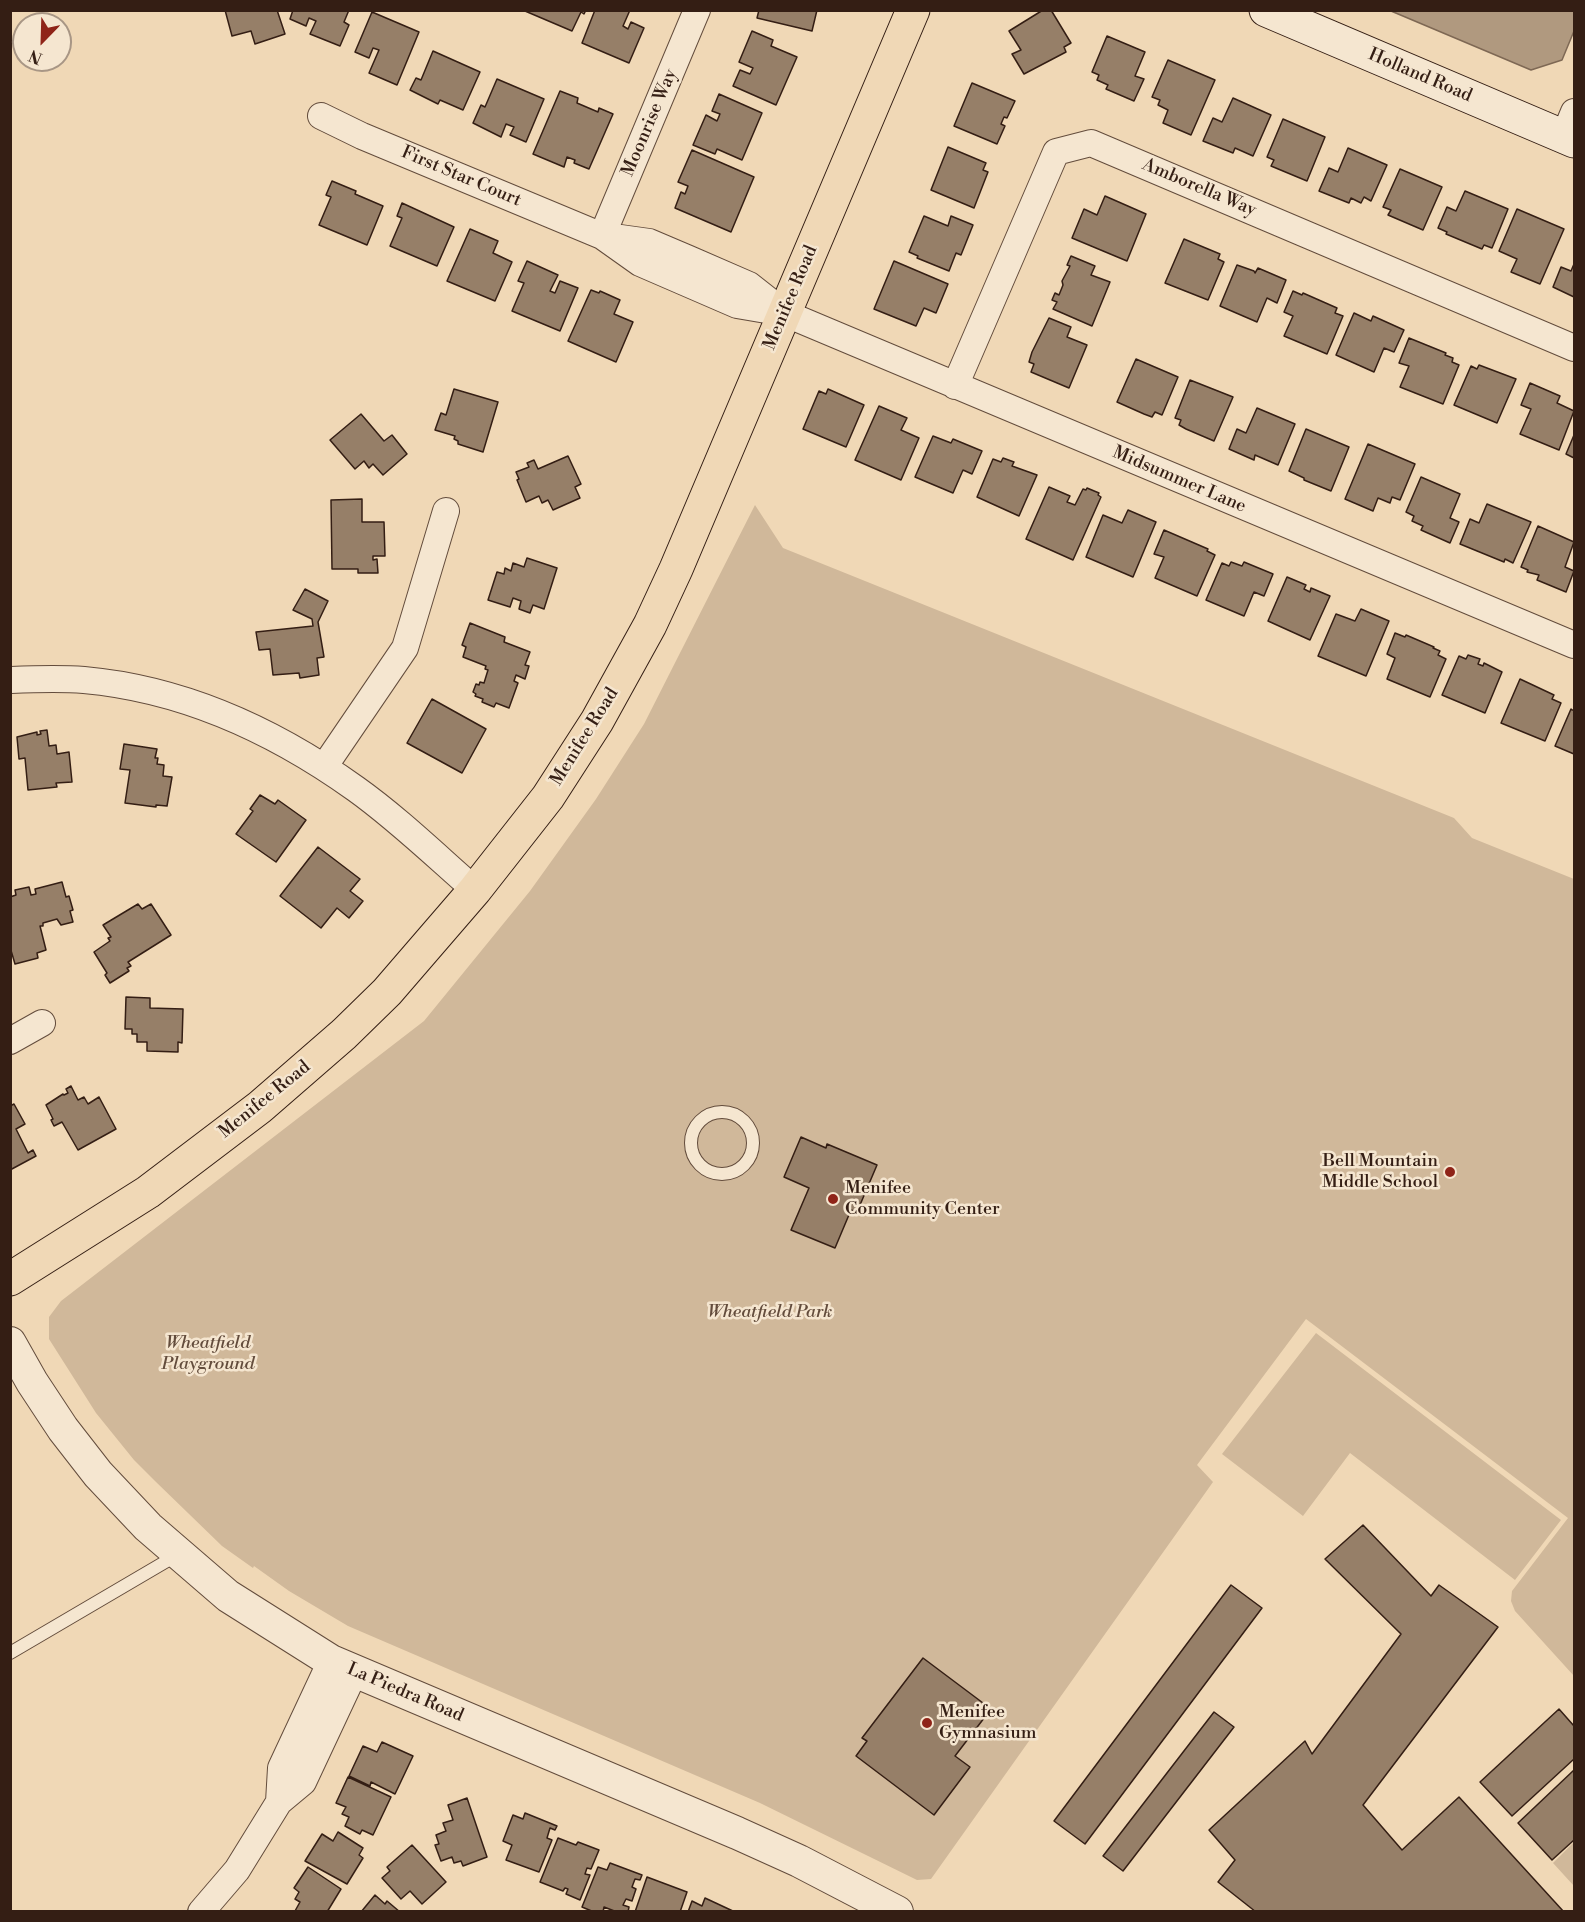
<!DOCTYPE html>
<style>
body{margin:0}
#map{position:relative;width:1585px;height:1922px;overflow:hidden;background:#f0d8b6;font-family:"Libre Bodoni",serif}
canvas{display:block}
.frame{position:absolute;inset:0;border:12px solid #341e14;pointer-events:none}
.north{position:absolute;left:12px;top:12px;width:60px;height:60px;box-sizing:border-box;background:#f5e6d0;border:2px solid #a89685;border-radius:50%;rotate:203deg;font-size:16px;font-weight:700;line-height:24px;text-align:center;color:#341e14}
.north::after{content:'';display:block;margin:auto;width:21px;height:27px;background:#8f2418;clip-path:polygon(50% 0,100% 100%,50% 72%,0 100%)}
</style>
<div id="map">
<canvas width="1585" height="1922"></canvas>
<div class="frame"></div>
<div class="north">N</div>
</div>
<script>
const g = document.querySelector('canvas').getContext('2d');
g.lineJoin = 'round';
function fillPath(path, color) { g.fillStyle = color; g.fill(path, 'evenodd'); }
function stroke(path, color, width, dash) { g.strokeStyle = color; g.lineWidth = width; g.lineCap = dash ? 'butt' : 'round'; g.setLineDash(dash || []); g.stroke(path); }
function drawText(font, color, halo, rows, align = 'center') {
  g.font = font + ' "Libre Bodoni",serif'; g.lineWidth = 5; g.setLineDash([]); g.textBaseline = 'middle'; g.strokeStyle = halo; g.fillStyle = color; for (const [text, x, y, turn = 0] of rows) {
    g.save(); g.translate(x, y); g.rotate((+turn || 0) * Math.PI / 180); g.textAlign = isNaN(turn) ? turn : align; if (halo) g.strokeText(text, 0, 0); g.fillText(text, 0, 0); g.restore();
  }
}
const green = new Path2D(`
 M 755,505 L 783,548 L 1454,818 L 1472,838 L 1574,879 L 1574,1676 L 1515,1611 L 1511,1601 L 1512,1591 L 1568,1518 L 1306,1319 L 1197,1465 L 1213,1482 L 931,1879 L 917,1880 L 760,1803 L 348,1626 L 289,1591 L 254,1566 L 253,1568 L 222,1546 L 155,1481 L 134,1460 L 96,1413 L 49,1339 L 49,1317 L 61,1301 L 424,1021 L 530,891 L 596,799 L 644,724 Z
 M 1316,1333 L 1561,1520 L 1515,1580 L 1350,1453 L 1303,1516 L 1222,1454 Z
 M 1574,1842 L 1574,1886 L 1553,1863 Z`);
const water = new Path2D(`
 M 1391,11 L 1574,11 L 1574,31 L 1562,60 L 1531,70 Z`);
const building = new Path2D(`
 M 225,10 L 277,10 L 285,34 L 255,44 L 251,31 L 232,36 Z
 M 293,10 L 349,10 L 344,22 L 349,25 L 340,46 L 310,34 L 316,21 L 309,18 L 306,26 L 290,19 Z
 M 586,10 L 584,14 L 581,12 L 572,31 L 525,11 Z
 M 595,10 L 630,10 L 623,26 L 628,29 L 631,22 L 644,28 L 629,63 L 582,43 Z
 M 759,10 L 817,10 L 812,31 L 757,18 Z
 M 1043,10 L 1051,10 L 1071,43 L 1064,47 L 1066,52 L 1024,74 L 1012,54 L 1021,50 L 1009,31 Z
 M 372,12 L 419,32 L 397,85 L 369,73 L 379,50 L 373,48 L 369,58 L 355,52 Z
 M 752,31 L 773,40 L 771,46 L 797,57 L 776,105 L 733,86 L 740,70 L 750,74 L 753,68 L 739,62 Z
 M 1107,36 L 1145,52 L 1135,76 L 1144,79 L 1134,101 L 1106,89 L 1108,85 L 1097,80 L 1099,75 L 1092,72 Z
 M 433,51 L 480,72 L 463,110 L 440,100 L 438,104 L 410,90 L 416,78 L 421,80 Z
 M 1168,60 L 1215,80 L 1191,135 L 1163,123 L 1168,110 L 1158,105 L 1160,100 L 1152,97 Z
 M 497,79 L 544,99 L 526,142 L 510,135 L 514,127 L 506,124 L 501,137 L 473,123 L 481,105 L 485,107 Z
 M 972,83 L 1015,101 L 1007,118 L 1004,117 L 1001,124 L 1005,126 L 997,144 L 954,126 Z
 M 560,91 L 578,98 L 577,103 L 598,112 L 599,108 L 613,114 L 589,169 L 574,163 L 575,160 L 567,157 L 564,167 L 533,154 Z
 M 719,94 L 762,113 L 742,160 L 717,149 L 715,154 L 693,145 L 706,115 L 717,121 L 720,114 L 712,111 Z
 M 1233,98 L 1271,115 L 1253,156 L 1235,148 L 1233,153 L 1203,141 L 1213,118 L 1222,122 Z
 M 1283,119 L 1325,137 L 1307,181 L 1271,166 L 1274,160 L 1267,157 Z
 M 948,147 L 986,163 L 983,170 L 988,172 L 974,208 L 931,190 Z
 M 1348,148 L 1387,165 L 1371,201 L 1364,197 L 1361,203 L 1351,198 L 1349,203 L 1319,191 L 1329,168 L 1338,172 Z
 M 692,150 L 754,177 L 731,232 L 675,208 L 681,192 L 685,194 L 688,186 L 678,182 Z
 M 1400,169 L 1442,187 L 1423,230 L 1388,215 L 1391,210 L 1383,207 Z
 M 332,181 L 356,191 L 355,194 L 383,206 L 367,245 L 319,225 L 331,197 L 326,195 Z
 M 1465,191 L 1508,209 L 1492,248 L 1484,245 L 1482,249 L 1446,234 L 1447,232 L 1438,228 L 1447,207 L 1456,211 Z
 M 1105,196 L 1146,214 L 1127,261 L 1072,238 L 1084,209 L 1097,215 Z
 M 402,203 L 454,227 L 437,266 L 390,246 L 402,218 L 397,216 Z
 M 1517,209 L 1564,229 L 1540,284 L 1511,272 L 1517,259 L 1499,251 Z
 M 924,216 L 948,226 L 951,216 L 973,225 L 961,255 L 956,253 L 949,271 L 917,258 L 918,256 L 909,252 Z
 M 470,229 L 498,241 L 493,253 L 512,262 L 495,301 L 447,281 Z
 M 1184,239 L 1220,254 L 1218,259 L 1224,262 L 1208,300 L 1165,283 Z
 M 1071,256 L 1095,266 L 1091,275 L 1110,282 L 1092,326 L 1053,309 L 1057,302 L 1052,300 L 1055,293 L 1059,295 L 1063,285 L 1062,281 L 1070,266 L 1067,265 Z
 M 527,261 L 558,275 L 550,291 L 555,293 L 560,281 L 578,288 L 560,331 L 512,311 L 524,283 L 518,281 Z
 M 894,261 L 948,284 L 936,313 L 924,308 L 916,326 L 874,309 Z
 M 1574,264 L 1574,297 L 1553,287 L 1561,267 L 1571,271 Z
 M 1237,265 L 1254,271 L 1255,273 L 1258,268 L 1286,280 L 1277,303 L 1267,298 L 1257,322 L 1220,306 Z
 M 591,290 L 599,293 L 600,291 L 620,300 L 614,314 L 633,322 L 616,362 L 568,341 Z
 M 1293,291 L 1302,295 L 1303,293 L 1337,308 L 1335,313 L 1343,316 L 1327,354 L 1284,336 L 1293,316 L 1284,312 Z
 M 1354,313 L 1371,321 L 1373,316 L 1404,330 L 1394,352 L 1384,348 L 1374,372 L 1336,355 Z
 M 1049,318 L 1071,327 L 1067,337 L 1087,345 L 1069,388 L 1031,372 L 1034,364 L 1029,362 L 1032,352 Z
 M 1409,338 L 1446,353 L 1445,355 L 1453,358 L 1452,362 L 1459,365 L 1443,404 L 1400,387 L 1409,366 L 1399,363 Z
 M 1136,359 L 1178,377 L 1162,415 L 1155,412 L 1152,417 L 1144,414 L 1117,402 Z
 M 1479,365 L 1516,379 L 1497,423 L 1454,405 L 1471,366 L 1477,369 Z
 M 1190,380 L 1233,397 L 1214,441 L 1186,429 L 1179,425 L 1181,420 L 1175,418 Z
 M 1530,383 L 1560,396 L 1557,403 L 1574,411 L 1559,450 L 1520,434 L 1531,409 L 1521,405 Z
 M 454,389 L 498,402 L 483,452 L 458,444 L 458,441 L 454,439 L 455,436 L 435,430 L 441,413 L 446,415 Z
 M 828,389 L 864,405 L 846,447 L 803,429 L 819,391 L 826,394 Z
 M 879,406 L 907,418 L 901,430 L 919,438 L 901,480 L 855,460 Z
 M 1257,408 L 1295,424 L 1278,465 L 1255,455 L 1254,460 L 1229,449 L 1237,429 L 1246,433 Z
 M 361,414 L 384,441 L 392,435 L 407,454 L 383,475 L 373,464 L 369,468 L 364,461 L 355,469 L 330,440 Z
 M 1306,429 L 1349,447 L 1331,491 L 1304,480 L 1304,478 L 1289,471 Z
 M 1574,435 L 1574,458 L 1566,454 Z
 M 933,436 L 951,443 L 953,439 L 982,451 L 972,474 L 963,470 L 953,493 L 915,477 Z
 M 1368,444 L 1415,464 L 1400,500 L 1392,497 L 1390,503 L 1378,498 L 1373,511 L 1345,499 Z
 M 568,456 L 581,484 L 575,487 L 580,498 L 553,510 L 548,500 L 542,503 L 539,496 L 526,502 L 517,480 L 519,479 L 516,472 L 529,467 L 527,463 L 534,460 L 538,469 Z
 M 1003,458 L 1014,462 L 1012,466 L 1037,475 L 1019,516 L 977,497 L 993,459 L 1001,462 Z
 M 1421,477 L 1460,494 L 1450,518 L 1459,522 L 1450,543 L 1421,530 L 1423,526 L 1412,521 L 1414,516 L 1406,512 Z
 M 1049,487 L 1070,496 L 1067,502 L 1075,505 L 1083,489 L 1086,490 L 1087,488 L 1099,493 L 1098,495 L 1101,497 L 1073,560 L 1026,539 Z
 M 362,499 L 362,522 L 384,522 L 385,556 L 373,556 L 373,560 L 377,559 L 378,573 L 358,573 L 358,569 L 332,569 L 331,500 Z
 M 1487,504 L 1531,522 L 1513,563 L 1505,559 L 1504,562 L 1460,544 L 1470,519 L 1479,523 Z
 M 1128,510 L 1156,522 L 1133,577 L 1086,557 L 1103,515 L 1122,523 Z
 M 1538,526 L 1574,542 L 1565,567 L 1574,571 L 1566,592 L 1537,580 L 1539,575 L 1527,572 L 1528,570 L 1521,567 Z
 M 1164,530 L 1208,549 L 1207,551 L 1215,555 L 1197,596 L 1155,578 L 1164,557 L 1154,554 Z
 M 527,558 L 557,568 L 544,609 L 533,605 L 530,613 L 519,609 L 521,601 L 513,598 L 510,607 L 488,600 L 497,572 L 504,574 L 505,568 L 511,571 L 513,563 L 524,567 Z
 M 1231,562 L 1242,566 L 1244,562 L 1273,574 L 1264,596 L 1254,592 L 1244,616 L 1206,600 L 1222,563 L 1229,566 Z
 M 1287,577 L 1306,585 L 1304,589 L 1310,592 L 1311,588 L 1330,596 L 1310,640 L 1268,621 Z
 M 305,589 L 328,601 L 318,622 L 324,657 L 317,658 L 319,675 L 300,678 L 299,673 L 273,675 L 270,649 L 259,650 L 256,632 L 313,626 L 312,619 L 293,610 Z
 M 1361,609 L 1389,621 L 1366,676 L 1318,656 L 1336,614 L 1355,621 Z
 M 470,623 L 505,637 L 504,642 L 530,652 L 525,665 L 529,666 L 525,679 L 516,675 L 514,681 L 518,683 L 509,708 L 496,703 L 494,707 L 482,702 L 483,699 L 475,696 L 476,694 L 473,692 L 476,684 L 479,685 L 480,682 L 484,683 L 488,670 L 485,669 L 486,666 L 463,657 L 466,647 L 462,645 Z
 M 1395,633 L 1405,637 L 1406,635 L 1434,647 L 1433,648 L 1440,651 L 1438,655 L 1446,659 L 1430,697 L 1387,679 L 1395,658 L 1387,654 Z
 M 1468,655 L 1480,659 L 1478,664 L 1483,666 L 1484,663 L 1502,672 L 1485,713 L 1442,695 L 1459,656 L 1466,659 Z
 M 1520,679 L 1554,695 L 1552,699 L 1561,703 L 1545,741 L 1501,723 Z
 M 432,699 L 486,729 L 462,773 L 407,743 Z
 M 1571,709 L 1574,711 L 1574,754 L 1555,746 Z
 M 47,730 L 49,746 L 56,745 L 57,754 L 69,752 L 72,782 L 56,783 L 57,787 L 28,790 L 25,758 L 19,759 L 17,737 L 37,732 L 37,735 L 41,734 L 40,731 Z
 M 124,744 L 157,749 L 155,758 L 158,758 L 157,764 L 164,765 L 163,776 L 172,777 L 167,806 L 156,805 L 156,807 L 125,803 L 130,770 L 120,769 Z
 M 260,795 L 275,804 L 278,800 L 306,820 L 276,862 L 236,834 L 253,811 L 250,809 Z
 M 318,847 L 360,879 L 350,891 L 363,901 L 349,918 L 337,908 L 321,928 L 280,896 Z
 M 62,882 L 66,897 L 69,896 L 73,910 L 70,911 L 73,922 L 61,925 L 57,919 L 43,923 L 43,926 L 40,926 L 46,950 L 37,953 L 38,958 L 15,964 L 10,947 L 10,897 L 16,895 L 15,890 L 29,887 L 31,895 L 36,894 L 35,889 Z
 M 138,904 L 142,909 L 151,904 L 171,935 L 128,962 L 131,966 L 127,968 L 129,971 L 110,983 L 105,975 L 107,973 L 94,952 L 110,941 L 108,938 L 111,937 L 103,925 Z
 M 126,997 L 150,998 L 150,1008 L 183,1009 L 182,1043 L 178,1042 L 178,1052 L 147,1051 L 147,1042 L 137,1042 L 137,1034 L 132,1034 L 132,1029 L 125,1029 Z
 M 71,1086 L 78,1100 L 84,1097 L 88,1104 L 99,1097 L 116,1129 L 78,1150 L 62,1122 L 54,1126 L 51,1120 L 53,1119 L 46,1105 L 63,1094 L 64,1095 L 68,1093 L 66,1089 Z
 M 14,1104 L 25,1124 L 16,1129 L 28,1153 L 33,1150 L 36,1156 L 10,1170 L 10,1106 Z
 M 801,1137 L 826,1148 L 827,1144 L 877,1165 L 857,1212 L 851,1210 L 835,1248 L 791,1230 L 809,1188 L 784,1177 Z
 M 1363,1525 L 1431,1596 L 1439,1585 L 1498,1627 L 1363,1805 L 1402,1850 L 1459,1797 L 1564,1912 L 1256,1912 L 1218,1882 L 1235,1860 L 1209,1830 L 1305,1741 L 1312,1754 L 1401,1634 L 1325,1559 Z
 M 1231,1585 L 1262,1608 L 1085,1844 L 1054,1821 Z
 M 923,1658 L 991,1709 L 955,1756 L 970,1767 L 934,1815 L 856,1756 L 867,1741 L 862,1738 Z
 M 1559,1709 L 1574,1726 L 1574,1759 L 1512,1816 L 1480,1782 Z
 M 1214,1712 L 1234,1727 L 1123,1871 L 1103,1856 Z
 M 382,1742 L 413,1756 L 395,1794 L 371,1782 L 370,1786 L 349,1776 L 363,1746 L 377,1752 Z
 M 1574,1770 L 1574,1840 L 1552,1860 L 1518,1823 Z
 M 348,1777 L 391,1797 L 373,1835 L 362,1830 L 360,1834 L 345,1826 L 349,1817 L 342,1814 L 346,1807 L 336,1803 Z
 M 467,1798 L 487,1857 L 463,1866 L 461,1861 L 454,1863 L 452,1857 L 441,1861 L 435,1845 L 439,1844 L 436,1835 L 446,1831 L 443,1823 L 453,1820 L 448,1805 Z
 M 525,1813 L 557,1826 L 555,1830 L 550,1828 L 547,1838 L 552,1840 L 539,1872 L 506,1860 L 512,1845 L 503,1841 L 513,1815 L 523,1819 Z
 M 338,1832 L 363,1848 L 359,1855 L 363,1858 L 347,1884 L 305,1861 L 322,1834 L 333,1841 Z
 M 558,1838 L 576,1845 L 578,1842 L 599,1850 L 591,1869 L 587,1868 L 585,1874 L 590,1875 L 580,1900 L 566,1894 L 568,1889 L 565,1888 L 563,1891 L 540,1882 Z
 M 412,1845 L 446,1882 L 422,1904 L 410,1891 L 401,1899 L 382,1878 L 390,1871 L 387,1867 Z
 M 610,1863 L 642,1875 L 640,1880 L 635,1879 L 632,1887 L 636,1889 L 632,1901 L 626,1899 L 623,1905 L 629,1907 L 628,1912 L 617,1912 L 604,1907 L 603,1912 L 594,1912 L 582,1907 L 598,1867 L 607,1870 Z
 M 308,1867 L 341,1889 L 327,1912 L 295,1911 L 300,1902 L 295,1899 L 299,1892 L 294,1888 Z
 M 647,1877 L 687,1892 L 680,1912 L 635,1912 Z
 M 375,1895 L 385,1904 L 387,1901 L 400,1912 L 361,1912 Z
 M 705,1898 L 735,1912 L 688,1912 L 692,1901 L 702,1906 Z`);
const service = new Path2D(`
 M691 1143a31 31 0 1 1 62 0a31 31 0 1 1-62 0Z
 M 10,1653 L 177,1555`);
const minor = new Path2D(`
 M 321,116 L 362,136 L 602,236 L 640,263 L 737,305 L 784,313 L 1574,645
 M 1564,136 L 1574,112
 M 602,236 L 697,10
 M 606,236 L 649,242 L 689,259 L 749,285 L 782,311
 M 955,386 L 1056,152 L 1091,143 L 1574,348
 M 10,680 C 35,679 59,678 84,680 C 184,689 275,731 356,789 C 398,819 436,856 475,890
 M 324,767 L 405,648 L 446,511
 M 10,1041 L 42,1023
 M 279,1802 L 281,1768 L 331,1661
 M 201,1912 L 237,1870 L 279,1802 L 303,1782 L 355,1671`);
const tertiary = new Path2D(`
 M 10,1343 L 32,1382 L 63,1429 L 98,1474 L 148,1527 L 228,1596 L 331,1661 L 737,1833 L 799,1861 L 897,1912`);
const secondary = new Path2D(`
 M 1266,10 L 1574,141`);
const primary = new Path2D(`
 M 10,1279 L 148,1192 L 260,1107 L 344,1034 L 387,992 L 475,890 L 548,797 L 597,721 L 650,625 L 676,569 L 913,10`);
const markers = [
 [1450,1172,6,"#8f2418"],
 [833,1199,6,"#8f2418"],
 [927,1723,6,"#8f2418"]
];
const streetNames = [
 ["Holland Road",1420,76,23],
 ["Moonrise Way",650,123,-67],
 ["First Star Court",461,177,23],
 ["Amborella Way",1199,188,23],
 ["Menifee Road",791,298,-67],
 ["Midsummer Lane",1179,480,23],
 ["Menifee Road",585,737,-58],
 ["Menifee Road",265,1100,-39],
 ["La Piedra Road",405,1693,23]
];
const poiNames = [
 ["Bell Mountain",1438,1162,"right"],
 ["Middle School",1438,1183,"right"],
 ["Menifee",845,1189],
 ["Community Center",845,1210],
 ["Menifee",939,1713],
 ["Gymnasium",939,1734]
];
const parkNames = [
 ["Wheatfield Park",770,1313],
 ["Wheatfield",208,1344],
 ["Playground",208,1365]
];
fillPath(green, '#d0b89a');
fillPath(water, '#b0997f');
stroke(water, '#7e6854', 1.5);
fillPath(building, '#967f68');
stroke(building, '#341e14', 1.5);
stroke(service, '#634c3c', 14);
stroke(minor, '#634c3c', 28);
stroke(tertiary, '#634c3c', 34);
stroke(secondary, '#341e14', 35);
stroke(primary, '#341e14', 35);
stroke(service, '#f5e6d0', 12);
stroke(minor, '#f5e6d0', 26);
stroke(tertiary, '#f5e6d0', 32);
stroke(secondary, '#f5e6d0', 33);
stroke(primary, '#f0d8b6', 33);
for (const [x, y, r, color] of markers) { const dot = new Path2D(); dot.arc(x, y, r, 0, 2 * Math.PI); g.fillStyle = color; g.fill(dot); stroke(dot, '#f5e6d0', 2); }
drawText('18px', '#341e14', '#f5e6d0', streetNames);
drawText('18px', '#341e14', '#f5e6d0', poiNames, 'left');
drawText('italic 18px', '#634c3c', '#f5e6d0', parkNames);
</script>
